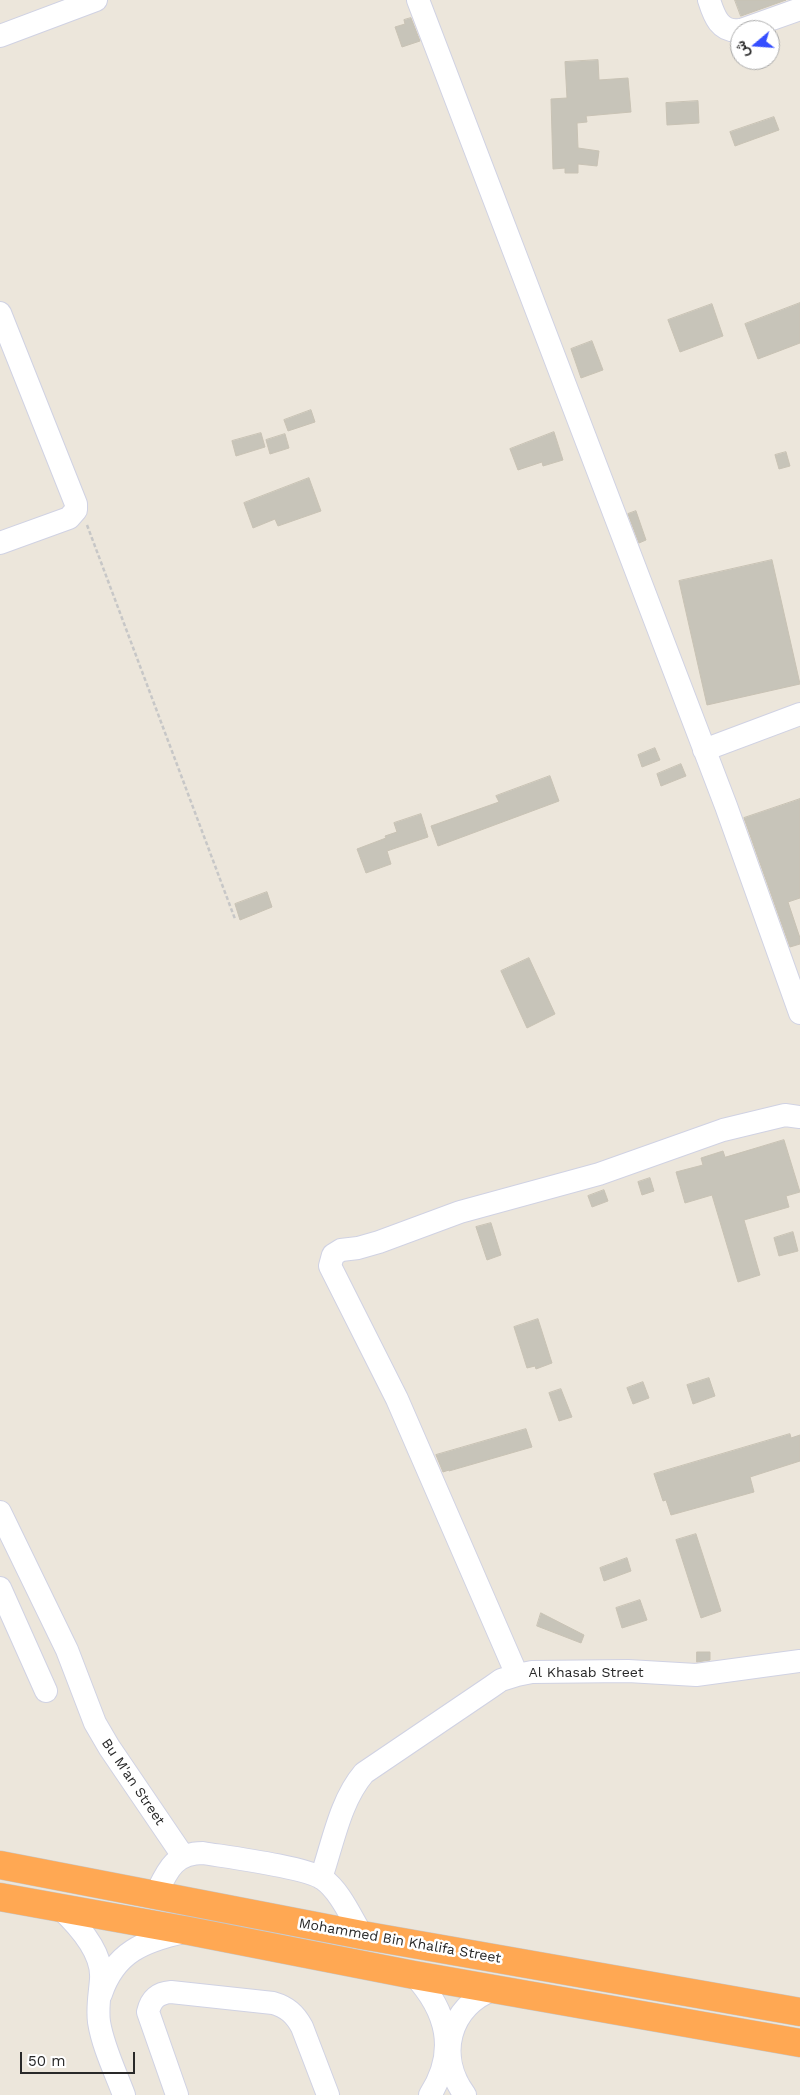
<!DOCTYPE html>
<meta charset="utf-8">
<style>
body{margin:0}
#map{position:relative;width:800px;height:2095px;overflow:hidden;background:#ece6db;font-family:"Work Sans",Vazirmatn,sans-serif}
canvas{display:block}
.north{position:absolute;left:730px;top:20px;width:50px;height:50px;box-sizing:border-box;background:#fff;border:1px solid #a9a9a9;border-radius:50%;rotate:252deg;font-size:14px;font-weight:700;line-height:20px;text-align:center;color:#292929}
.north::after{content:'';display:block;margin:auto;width:18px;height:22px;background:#354eff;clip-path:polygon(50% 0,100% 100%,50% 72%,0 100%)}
.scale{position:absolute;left:20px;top:2052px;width:115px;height:22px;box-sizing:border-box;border:2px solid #292929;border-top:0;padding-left:6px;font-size:15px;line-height:18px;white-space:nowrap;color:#292929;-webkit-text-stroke:4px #fff;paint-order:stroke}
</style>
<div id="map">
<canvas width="800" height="2095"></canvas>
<div class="north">ش</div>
<div class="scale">50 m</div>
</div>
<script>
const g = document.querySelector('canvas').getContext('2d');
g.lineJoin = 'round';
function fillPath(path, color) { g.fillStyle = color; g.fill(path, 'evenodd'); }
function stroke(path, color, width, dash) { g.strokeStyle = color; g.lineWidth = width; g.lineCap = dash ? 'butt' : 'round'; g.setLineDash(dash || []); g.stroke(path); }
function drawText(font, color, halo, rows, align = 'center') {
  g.font = font + ' "Work Sans",sans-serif'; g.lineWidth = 5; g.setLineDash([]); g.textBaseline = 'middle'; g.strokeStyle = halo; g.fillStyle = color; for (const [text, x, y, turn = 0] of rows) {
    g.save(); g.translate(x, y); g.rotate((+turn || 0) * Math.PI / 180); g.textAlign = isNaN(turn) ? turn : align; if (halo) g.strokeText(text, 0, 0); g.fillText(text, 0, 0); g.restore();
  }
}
const building = new Path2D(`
 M 735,0 L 786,0 L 741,16 Z
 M 411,18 L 420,41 L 402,47 L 395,27 L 405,24 L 404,20 Z
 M 598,60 L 599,80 L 628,78 L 631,112 L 586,116 L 587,122 L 577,123 L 578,148 L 599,151 L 597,166 L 578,164 L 578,173 L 565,173 L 565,168 L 553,169 L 551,99 L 567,98 L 565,62 Z
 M 698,101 L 699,123 L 667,125 L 666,103 Z
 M 774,117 L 779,130 L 735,146 L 730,132 Z
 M 800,303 L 800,343 L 758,359 L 745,324 Z
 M 712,304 L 723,336 L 680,352 L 668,320 Z
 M 592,341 L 603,370 L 581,378 L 571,349 Z
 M 311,410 L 315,422 L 288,431 L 284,420 Z
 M 554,432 L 563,460 L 543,466 L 542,462 L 518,470 L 510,449 Z
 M 261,433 L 265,447 L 236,456 L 232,441 Z
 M 285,434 L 289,448 L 270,454 L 266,440 Z
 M 786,452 L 790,466 L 779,469 L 775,455 Z
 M 309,478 L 321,511 L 278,526 L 275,519 L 253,528 L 244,503 Z
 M 636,511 L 646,540 L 639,543 L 628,514 Z
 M 772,560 L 800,684 L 707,705 L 679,581 Z
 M 655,748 L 660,760 L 642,767 L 638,755 Z
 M 681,764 L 686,776 L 661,786 L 657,774 Z
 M 550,776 L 559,801 L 438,846 L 431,826 L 499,802 L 496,796 Z
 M 800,799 L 800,898 L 788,902 L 800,938 L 800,944 L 790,947 L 744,818 Z
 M 421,814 L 428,837 L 387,851 L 391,864 L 366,873 L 357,849 L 386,838 L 385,836 L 397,832 L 394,823 Z
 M 267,892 L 272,907 L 240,920 L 235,904 Z
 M 529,958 L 555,1014 L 527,1028 L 501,971 Z
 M 784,1140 L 800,1192 L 786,1196 L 789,1207 L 744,1220 L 760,1275 L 738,1282 L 712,1195 L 685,1203 L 676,1172 L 703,1165 L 701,1158 L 723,1151 L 725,1157 Z
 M 650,1178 L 654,1191 L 642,1195 L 638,1182 Z
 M 604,1190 L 608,1201 L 592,1207 L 588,1196 Z
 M 491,1223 L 501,1255 L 487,1260 L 476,1227 Z
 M 793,1232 L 798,1251 L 779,1256 L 774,1238 Z
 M 538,1319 L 552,1363 L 536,1369 L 535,1366 L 527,1368 L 514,1327 Z
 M 709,1378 L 715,1396 L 693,1404 L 687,1385 Z
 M 643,1382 L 649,1398 L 633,1404 L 627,1388 Z
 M 561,1389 L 572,1417 L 559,1421 L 549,1393 Z
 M 526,1429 L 532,1447 L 449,1471 L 449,1470 L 443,1472 L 436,1455 Z
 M 790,1434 L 791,1438 L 800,1435 L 800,1461 L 750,1477 L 754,1492 L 671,1515 L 666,1500 L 663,1501 L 654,1474 Z
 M 696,1534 L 721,1611 L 701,1618 L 676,1540 Z
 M 627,1558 L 631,1571 L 604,1581 L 600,1568 Z
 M 640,1600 L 647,1620 L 622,1628 L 616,1608 Z
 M 541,1613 L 584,1635 L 581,1643 L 537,1626 Z
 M 697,1652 L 710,1652 L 710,1660 L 697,1662 Z`);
const path = new Path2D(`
 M 87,525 L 235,919`);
const minor = new Path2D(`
 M 418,0 L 726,806 L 800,1013
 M 709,0 C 714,16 720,33 740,30
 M 741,30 L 800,9
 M 0,36 L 96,0
 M 0,313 L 76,504 L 76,510 L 69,518 L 0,543
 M 704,750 L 800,714
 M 0,1512 L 67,1650 L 95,1723 L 109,1747 L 183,1856
 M 0,1588 L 46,1691
 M 517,1675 L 397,1399 L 330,1266 L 333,1255 L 341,1250 L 358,1248 L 379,1242 L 460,1212 L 599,1174 L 723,1130 L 785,1115 L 800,1117
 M 321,1878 C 333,1843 340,1801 364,1773 L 491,1687 L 501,1680 L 517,1675 L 532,1672 L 628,1671 L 696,1675 L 800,1661
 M 155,1896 C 167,1872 173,1853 203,1853 C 227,1857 306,1867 323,1879 C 340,1891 351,1917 362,1935
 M 60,1908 C 78,1925 103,1952 101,1979 C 100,1994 97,2007 99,2022 C 103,2047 115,2071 124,2095
 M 414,1975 C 447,2011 458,2051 430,2095
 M 101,1994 C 115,1952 144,1941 184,1932
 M 177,2095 L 148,2012 C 151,1999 158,1993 171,1992 L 273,2003 C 287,2007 295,2014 302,2027 L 328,2095
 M 465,2095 C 436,2056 449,2007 494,1989`);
const highway = new Path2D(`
 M 0,1865 L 362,1935 L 800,2012
 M 0,1897 L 189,1931 L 414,1975 L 800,2043`);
const streetNames = [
 ["Al Khasab Street",586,1673],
 ["Bu M'an Street",133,1782,56],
 ["Mohammed Bin Khalifa Street",400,1941,10]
];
fillPath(building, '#c7c4b9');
stroke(building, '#c8c2b4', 1);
stroke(minor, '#d0d2e3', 24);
stroke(highway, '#c7c7c7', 29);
stroke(path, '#c7c7c7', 2.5, [4, 2.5]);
stroke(minor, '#fff', 22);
stroke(highway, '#ffa853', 28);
drawText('14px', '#292929', '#fff', streetNames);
</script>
